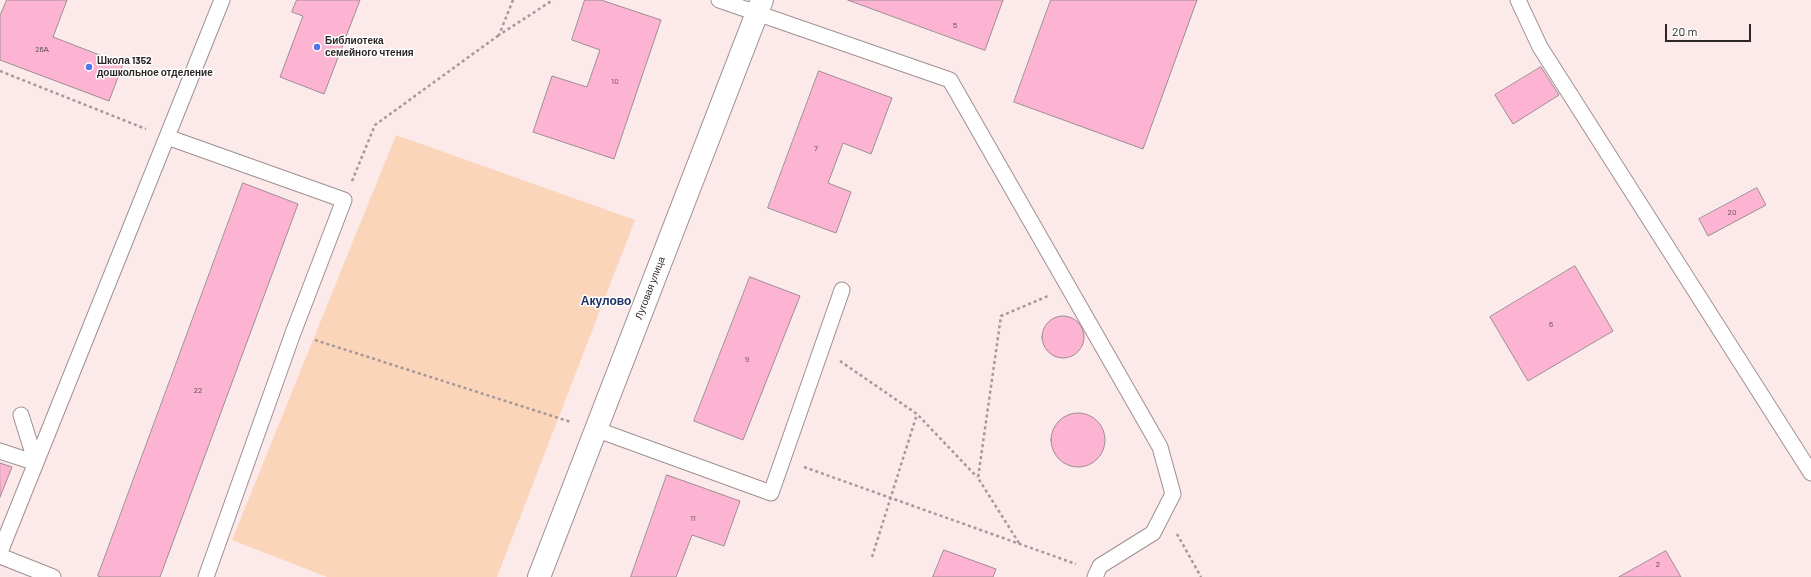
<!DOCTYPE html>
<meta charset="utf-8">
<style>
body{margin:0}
#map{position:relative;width:1811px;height:577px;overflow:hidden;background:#fceaeb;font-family:Barlow,sans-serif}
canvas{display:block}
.scale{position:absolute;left:1665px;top:24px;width:86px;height:18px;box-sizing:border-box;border:2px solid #2d2627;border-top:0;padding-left:5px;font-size:12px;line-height:14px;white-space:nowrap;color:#2d2627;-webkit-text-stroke:3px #fff;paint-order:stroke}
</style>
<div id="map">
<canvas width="1811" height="577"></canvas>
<div class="scale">20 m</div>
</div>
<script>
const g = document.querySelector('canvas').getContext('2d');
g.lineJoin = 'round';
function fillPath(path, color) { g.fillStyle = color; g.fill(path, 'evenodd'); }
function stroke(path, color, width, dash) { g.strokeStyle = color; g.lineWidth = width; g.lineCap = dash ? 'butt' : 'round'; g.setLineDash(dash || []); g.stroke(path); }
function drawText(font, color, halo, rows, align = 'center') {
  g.font = font + ' Barlow,sans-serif'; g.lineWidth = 3; g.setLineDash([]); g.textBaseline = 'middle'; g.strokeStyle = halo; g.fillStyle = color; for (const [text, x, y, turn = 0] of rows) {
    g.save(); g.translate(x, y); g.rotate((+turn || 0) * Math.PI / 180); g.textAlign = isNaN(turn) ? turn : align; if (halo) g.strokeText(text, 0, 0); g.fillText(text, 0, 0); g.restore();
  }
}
const green = new Path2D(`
 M 396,135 L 635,220 L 497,577 L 327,577 L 232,540 Z`);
const building = new Path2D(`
 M 7,0 L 67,0 L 53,37 L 123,64 L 109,101 L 0,60 L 0,16 Z
 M 297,0 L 360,0 L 324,94 L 280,77 L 303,16 L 292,12 Z
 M 585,0 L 601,0 L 661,20 L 614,159 L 533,132 L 552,76 L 587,87 L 600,50 L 572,40 Z
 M 848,0 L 1003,0 L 985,50 Z
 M 1051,0 L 1197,0 L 1143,149 L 1014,102 Z
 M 1541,67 L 1559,95 L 1513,124 L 1495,95 Z
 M 819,71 L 892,98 L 871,154 L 843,143 L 828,183 L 851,192 L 836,233 L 768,208 Z
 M 243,183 L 298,204 L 160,577 L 101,577 L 98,576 Z
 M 1757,188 L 1766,205 L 1708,236 L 1699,219 Z
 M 1575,266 L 1613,331 L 1528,381 L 1490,317 Z
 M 750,277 L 800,296 L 743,440 L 694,421 Z
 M1042 337a21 21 0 1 1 42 0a21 21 0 1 1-42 0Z
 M1051 440a27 27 0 1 1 54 0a27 27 0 1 1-54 0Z
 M 0,463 L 12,467 L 0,497 Z
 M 667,475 L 740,501 L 724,546 L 692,535 L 676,577 L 631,577 Z
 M 944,550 L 996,569 L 993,577 L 933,577 Z
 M 1666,551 L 1681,577 L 1619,577 Z`);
const path = new Path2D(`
 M 513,0 L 499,35 L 553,0
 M 0,71 L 146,129
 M 352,181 L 375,125 L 499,35
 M 315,340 L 571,422
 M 840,361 L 917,414 L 977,477
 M 804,467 L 1076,564
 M 1177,534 L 1201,577
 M 1019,543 L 978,478 L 1001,316 L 1048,296
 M 872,557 L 917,414`);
const lane = new Path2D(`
 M 719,0 L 950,80 L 1160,447 L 1173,494 L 1153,533 L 1100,566 L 1095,577
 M 1518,0 L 1540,47 L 1811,473
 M 167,137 L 344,200 L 293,333 L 206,577
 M 21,415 L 36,463
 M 595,429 L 771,493 L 842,290
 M 0,451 L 36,463
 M 0,552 L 222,0
 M 0,556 L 53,577`);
const street = new Path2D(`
 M 539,577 L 762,0`);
const markers = [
 [317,47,4,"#5176ea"],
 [89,67,4,"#5176ea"]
];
const numberNames = [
 ["5",955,25],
 ["26А",42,49],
 ["10",615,81],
 ["7",816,148],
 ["20",1732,212],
 ["6",1551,324],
 ["9",747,359],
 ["22",198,390],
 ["11",693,518],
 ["2",1658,564]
];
const poiNames = [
 ["Библиотека",325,41],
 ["семейного чтения",325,53],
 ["Школа 1352",97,61],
 ["дошкольное отделение",97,73]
];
const streetNames = [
 ["Луговая улица",650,288,-69]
];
const quarterNames = [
 ["Акулово",606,301]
];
fillPath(green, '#fbd5b9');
fillPath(building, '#fdb4d2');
stroke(building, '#9c8d93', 1);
stroke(lane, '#9f8f90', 17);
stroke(street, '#9f8f90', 24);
stroke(path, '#a69899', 2.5, [3, 3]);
stroke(lane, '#fff', 15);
stroke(street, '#fff', 22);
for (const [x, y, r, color] of markers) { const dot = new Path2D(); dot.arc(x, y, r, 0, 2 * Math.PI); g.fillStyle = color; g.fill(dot); stroke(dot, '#fff', 1.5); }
drawText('8px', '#614a52', null, numberNames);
drawText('bold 10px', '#2d2627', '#fff', poiNames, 'left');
drawText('10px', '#2d2627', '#fff', streetNames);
drawText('bold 12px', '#1f3169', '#fff', quarterNames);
</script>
